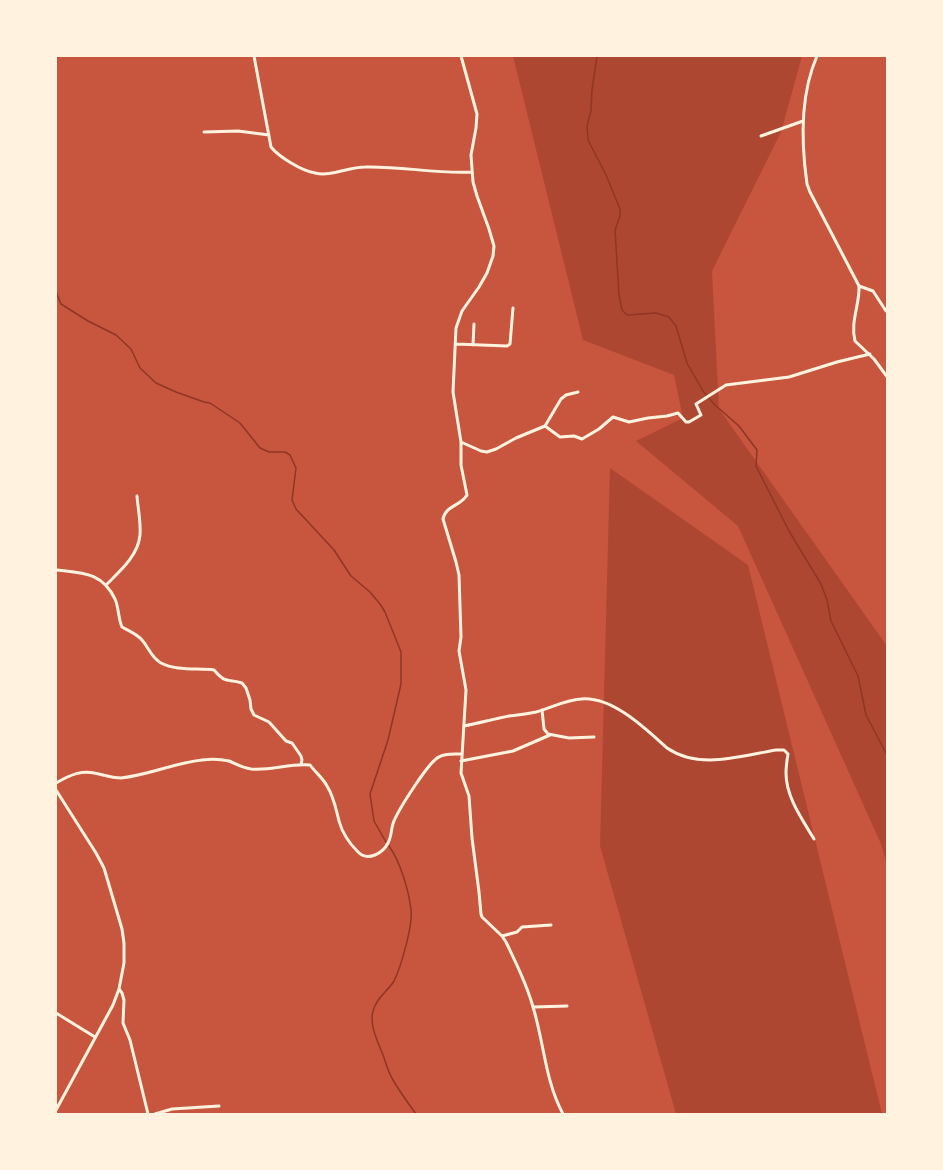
<!DOCTYPE html>
<style>
body{margin:0}
#map{position:relative;width:943px;height:1170px;overflow:hidden;background:#c8553d;font-family:Lora,serif}
canvas{display:block}
.frame{position:absolute;inset:0;border:57px solid #fff3e0;pointer-events:none}
</style>
<div id="map">
<canvas width="943" height="1170"></canvas>
<div class="frame"></div>
</div>
<script>
const g = document.querySelector('canvas').getContext('2d');
g.lineJoin = 'round';
function fillPath(path, color) { g.fillStyle = color; g.fill(path, 'evenodd'); }
function stroke(path, color, width, dash) { g.strokeStyle = color; g.lineWidth = width; g.lineCap = dash ? 'butt' : 'round'; g.setLineDash(dash || []); g.stroke(path); }
const green = new Path2D(`
 M 513,56 L 802,56 L 781,132 L 712,271 L 719,409 L 887,646 L 887,865 L 881,844 L 738,526 L 636,441 L 683,418 L 674,375 L 583,340 Z
 M 610,468 L 748,565 L 882,1114 L 676,1114 L 600,846 Z`);
const stream = new Path2D(`
 M 597,56 L 592,90 L 591,111 L 587,126 L 588,140 L 606,175 L 620,209 L 620,216 L 615,230 L 619,295 L 622,310 L 627,315 L 656,313 L 669,317 L 676,326 L 687,363 L 703,391 L 715,405 L 739,426 L 757,450 L 756,466 L 789,531 L 821,584 L 827,600 L 831,621 L 858,676 L 866,715 L 888,757
 M 56,292 L 61,304 L 88,321 L 116,335 L 131,349 L 140,368 L 156,383 L 176,392 L 204,402 L 210,403 L 240,423 L 260,448 L 269,452 L 285,452 L 290,455 L 296,468 L 292,500 L 296,509 L 334,550 L 351,576 L 370,592 L 380,604 L 385,612 L 401,652 L 401,684 L 388,740 L 370,794 L 374,821 L 386,842
 M 389,846 C 400,861 409,891 411,910 C 413,925 401,967 394,981 C 388,991 376,998 373,1011 C 369,1025 378,1042 383,1055 C 386,1063 388,1072 393,1080 C 400,1092 408,1103 416,1114`);
const minor = new Path2D(`
 M 254,56 L 271,147 C 279,157 302,171 315,173 C 331,177 348,167 365,167 C 401,166 436,174 472,172
 M 461,56 L 477,114 L 476,128 L 471,155 L 473,182 L 477,196 L 489,229 L 494,246 L 493,256 L 487,273 L 479,287 L 462,311 L 456,328 L 453,392 L 461,442 L 461,465 L 467,495 C 461,506 446,505 443,519 L 456,562 L 459,575 L 461,637 L 459,651 L 466,690 L 461,773 L 469,796 L 472,838 L 479,892 L 481,914 L 482,917 L 502,936 L 506,942 C 516,963 527,984 533,1007 C 544,1042 545,1081 563,1114
 M 817,56 C 800,95 801,142 807,184 L 810,192 L 859,286 C 860,304 850,322 855,341 L 874,359 L 888,378
 M 204,132 L 238,131 L 269,135
 M 761,136 L 803,121
 M 859,286 L 873,291 L 886,311
 M 456,344 L 507,346 L 510,344 L 513,308
 M 473,345 L 474,324
 M 545,426 L 561,399 L 566,395 L 578,392
 M 461,442 L 481,451 L 487,452 L 496,449 L 516,438 L 545,426 L 560,437 L 574,436 L 582,439 L 599,429 L 613,417 L 629,422 L 648,418 L 667,416 L 678,413 L 686,422 L 689,422 L 701,415 L 696,404 L 726,385 L 789,377 L 837,362 L 870,354
 M 56,570 C 82,573 102,572 115,599 C 119,608 118,618 122,627 C 129,631 137,634 142,640 C 149,648 151,657 161,663 C 176,671 197,668 214,670 C 227,685 227,678 242,683 L 246,688 L 250,700 L 251,709 L 254,715 L 269,722 L 286,741 L 292,743 L 301,756 L 302,760 L 301,764
 M 106,585 C 120,571 138,556 140,535 C 141,522 138,509 137,496
 M 542,710 L 544,729 L 548,734 L 569,738 L 594,737
 M 464,726 C 479,723 494,719 509,716 C 518,715 527,714 536,712 C 551,708 565,700 581,699 C 612,696 645,728 667,748 C 699,770 740,756 776,750 L 784,750 L 788,754 C 787,760 786,766 786,773 C 786,797 802,819 814,839
 M 461,761 L 513,751 L 550,735
 M 56,783 C 70,775 82,769 99,774 C 107,776 113,778 121,778 C 149,775 174,763 202,760 C 211,759 220,759 229,761 C 236,764 243,768 251,769 C 271,771 290,763 310,765 C 315,772 323,778 327,786 C 334,797 336,809 339,821 C 342,832 350,844 358,852 C 368,862 383,853 388,843 C 392,836 391,827 394,821 C 399,809 429,761 439,757 C 445,753 454,754 461,754
 M 56,790 L 96,853 L 104,868 L 122,929 L 124,943 L 124,963 L 119,989 L 113,1005 L 56,1110
 M 502,936 L 517,932 L 522,927 L 551,925
 M 119,989 L 122,993 L 124,1000 L 123,1023 L 130,1040 L 148,1114
 M 534,1007 L 567,1006
 M 56,1013 L 95,1037
 M 155,1114 L 172,1109 L 219,1106`);
fillPath(green, '#ae4732');
stroke(stream, '#8f3625', 1.5);
stroke(minor, '#fff3e0', 3);
</script>
